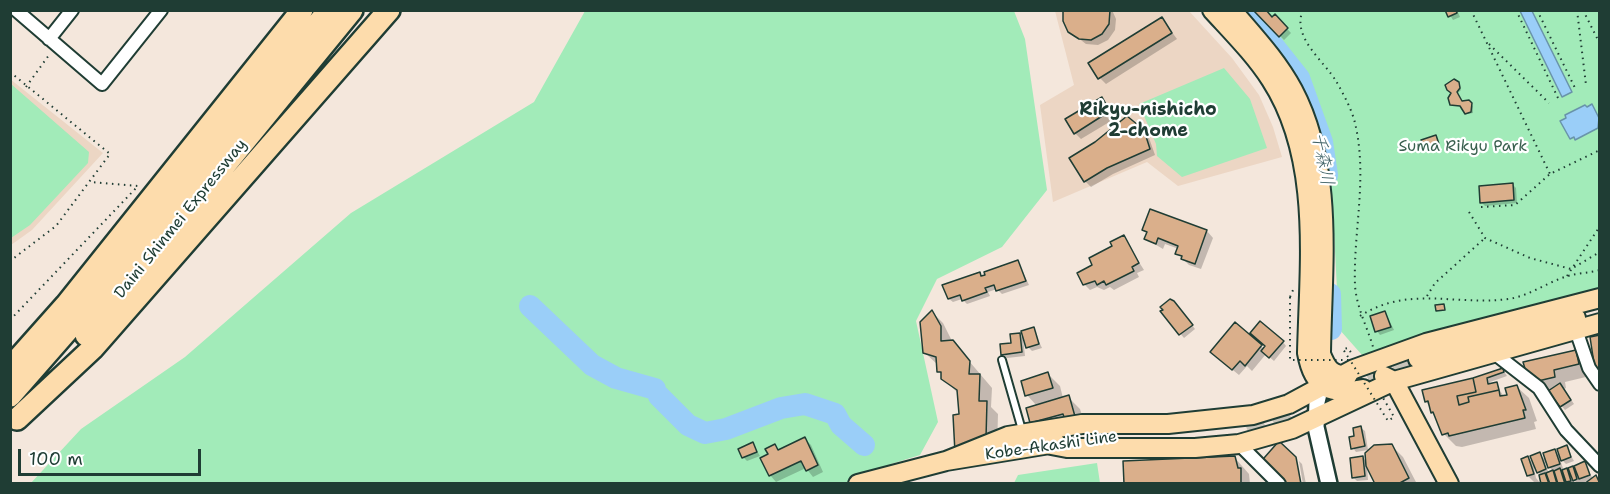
<!DOCTYPE html>
<meta charset="utf-8">
<style>
body{margin:0}
#map{position:relative;width:1610px;height:494px;overflow:hidden;background:#f4e7dc;font-family:"Shantell Sans",sans-serif}
canvas{display:block}
.frame{position:absolute;inset:0;border:12px solid #1f3d34;pointer-events:none}
.scale{position:absolute;left:18px;top:449px;width:183px;height:27px;box-sizing:border-box;border:3px solid #1f3d34;border-top:0;padding-left:8px;font-size:18px;line-height:21px;white-space:nowrap;color:#1f3d34;-webkit-text-stroke:4px #fff;paint-order:stroke}
</style>
<div id="map">
<canvas width="1610" height="494"></canvas>
<div class="frame"></div>
<div class="scale">100 m</div>
</div>
<script>
const g = document.querySelector('canvas').getContext('2d');
g.lineJoin = 'round';
function fillPath(path, color) { g.fillStyle = color; g.fill(path, 'evenodd'); }
function stroke(path, color, width, dash) { g.strokeStyle = color; g.lineWidth = width; g.lineCap = dash ? 'butt' : 'round'; g.setLineDash(dash || []); g.stroke(path); }
function drawText(font, color, halo, rows, align = 'center') {
  g.font = font + ' "Shantell Sans","Klee One",sans-serif'; g.lineWidth = 4.5; g.setLineDash([]); g.textBaseline = 'middle'; g.strokeStyle = halo; g.fillStyle = color; for (const [text, x, y, turn = 0] of rows) {
    g.save(); g.translate(x, y); g.rotate((+turn || 0) * Math.PI / 180); g.textAlign = isNaN(turn) ? turn : align; if (halo) g.strokeText(text, 0, 0); g.fillText(text, 0, 0); g.restore();
  }
}
const built = new Path2D(`
 M 1055,11 L 1189,11 L 1232,58 L 1259,95 L 1273,127 L 1282,157 L 1178,186 L 1147,162 L 1053,202 L 1040,105 L 1074,85 Z
 M 10,79 L 103,153 L 32,230 L 11,245 Z`);
const green = new Path2D(`
 M 585,11 L 1014,11 L 1025,39 L 1047,190 L 1002,247 L 937,279 L 916,321 L 938,422 L 920,455 L 891,464 L 899,483 L 30,484 L 81,429 L 185,357 L 351,213 L 534,102 Z
 M 1241,11 L 1599,11 L 1599,289 L 1362,355 L 1339,329 L 1332,192 L 1318,127 L 1295,79 L 1274,46 Z
 M 1224,68 L 1250,99 L 1267,148 L 1182,177 L 1157,156 L 1156,144 L 1139,104 Z
 M 11,84 L 89,152 L 88,163 L 30,225 L 11,238 Z
 M 1097,463 L 1100,483 L 1014,483 L 1018,475 Z`);
const water = new Path2D(`
 M 1520,11 L 1532,11 L 1572,92 L 1562,97 Z
 M 1592,104 L 1599,118 L 1598,128 L 1575,140 L 1574,137 L 1570,139 L 1560,121 L 1566,118 L 1565,115 L 1585,105 L 1587,107 Z`);
const shadow = new Path2D(`
 M 1065,10 L 1112,10 L 1116,19 L 1115,30 L 1108,40 L 1098,45 L 1086,44 L 1069,31 Z
 M 1255,10 L 1272,19 L 1275,16 L 1291,33 L 1284,40 Z
 M 1447,10 L 1457,10 L 1460,17 L 1453,20 Z
 M 1162,19 L 1177,39 L 1106,84 L 1100,78 Z
 M 1454,81 L 1460,85 L 1461,90 L 1457,94 L 1462,103 L 1468,102 L 1473,106 L 1473,113 L 1468,114 L 1463,106 L 1451,104 L 1453,93 L 1447,85 Z
 M 1101,99 L 1116,118 L 1081,139 L 1075,133 Z
 M 1143,131 L 1149,138 L 1155,155 L 1113,174 L 1091,187 L 1085,181 Z
 M 1437,138 L 1439,145 L 1425,148 Z
 M 1512,184 L 1516,188 L 1517,203 L 1485,206 L 1481,202 Z
 M 1151,211 L 1207,231 L 1213,238 L 1201,269 L 1189,265 L 1177,253 L 1179,249 L 1165,244 L 1163,249 L 1146,239 L 1148,234 L 1143,230 Z
 M 1123,237 L 1144,270 L 1137,273 L 1139,277 L 1114,290 L 1110,287 L 1104,290 L 1097,287 L 1090,290 L 1084,284 L 1094,265 Z
 M 1018,262 L 1029,285 L 1002,294 L 997,289 L 988,292 L 990,296 L 967,304 L 962,299 L 953,302 L 949,299 L 980,274 L 983,277 Z
 M 1178,307 L 1195,329 L 1184,338 L 1162,312 Z
 M 932,312 L 943,323 L 952,341 L 992,388 L 991,407 L 998,414 L 997,449 L 961,416 L 959,394 L 943,379 L 938,365 L 924,352 Z
 M 1385,312 L 1394,330 L 1380,335 L 1377,331 Z
 M 1235,324 L 1264,349 L 1283,342 L 1286,346 L 1274,361 L 1266,354 L 1252,371 L 1247,366 L 1239,375 L 1218,358 Z
 M 1033,329 L 1042,348 L 1032,351 L 1028,347 Z
 M 1019,334 L 1023,338 L 1025,356 L 1007,358 L 1003,354 Z
 M 1575,351 L 1587,363 L 1590,376 L 1565,382 L 1566,388 L 1564,389 L 1574,404 L 1565,410 L 1525,363 Z
 M 1503,370 L 1507,376 L 1490,382 L 1491,385 L 1496,384 L 1504,397 L 1509,396 L 1517,387 L 1529,398 L 1537,421 L 1534,422 L 1536,429 L 1462,447 L 1456,446 L 1444,434 L 1426,401 L 1472,379 Z
 M 1048,374 L 1060,386 L 1063,398 L 1068,397 L 1080,409 L 1087,431 L 1079,434 L 1072,426 L 1043,435 L 1032,423 L 1027,409 L 1037,406 L 1027,395 Z
 M 1361,428 L 1365,431 L 1368,450 L 1356,452 L 1353,448 Z
 M 805,439 L 811,445 L 823,472 L 813,477 L 806,468 L 776,482 L 770,475 L 770,455 L 775,446 L 780,451 Z
 M 753,444 L 760,456 L 747,461 L 743,457 Z
 M 1391,445 L 1403,457 L 1417,484 L 1377,484 L 1367,466 L 1368,480 L 1357,481 L 1353,477 L 1363,458 L 1367,462 Z
 M 1566,447 L 1574,461 L 1566,464 L 1559,457 L 1564,471 L 1572,476 L 1570,469 L 1584,463 L 1593,479 L 1596,477 L 1600,484 L 1591,480 L 1578,484 L 1571,477 L 1574,484 L 1565,479 L 1567,484 L 1543,484 L 1542,476 L 1534,468 L 1536,478 L 1541,484 L 1536,484 L 1528,476 L 1528,458 L 1536,466 L 1539,454 L 1548,462 L 1554,451 L 1562,458 ZM 1545,463 L 1554,472 L 1549,474 Z
 M 1235,458 L 1249,474 L 1250,484 L 1125,484 Z
 M 1299,461 L 1302,464 L 1306,484 L 1303,484 Z`);
const river = new Path2D(`
 M 1245,10 L 1299,78 L 1322,142 L 1327,175
 M 1330,294 L 1331,329
 M 530,306 L 592,365 L 616,378 L 655,389
 M 659,396 L 688,425 L 705,433 L 726,429 L 781,408 L 805,404 L 835,414 L 841,425 L 864,445`);
const building = new Path2D(`
 M 1063,10 L 1110,10 L 1109,24 L 1102,34 L 1091,40 L 1079,39 L 1068,32 L 1063,21 Z
 M 1253,10 L 1266,10 L 1272,17 L 1275,14 L 1288,28 L 1279,37 Z
 M 1445,10 L 1456,10 L 1457,13 L 1448,17 Z
 M 1162,17 L 1172,33 L 1098,79 L 1088,63 Z
 M 1454,79 L 1459,82 L 1460,88 L 1457,92 L 1462,101 L 1469,100 L 1472,103 L 1471,112 L 1465,114 L 1460,106 L 1450,105 L 1448,98 L 1451,93 L 1447,90 L 1445,85 Z
 M 1102,97 L 1110,111 L 1074,134 L 1065,119 Z
 M 1127,116 L 1144,130 L 1150,149 L 1107,168 L 1084,182 L 1069,158 L 1095,142 Z
 M 1436,135 L 1439,144 L 1424,148 L 1421,140 Z
 M 1513,183 L 1514,200 L 1480,203 L 1479,186 Z
 M 1150,209 L 1207,230 L 1195,264 L 1181,259 L 1182,256 L 1175,254 L 1178,246 L 1158,238 L 1156,244 L 1144,239 L 1147,232 L 1142,230 Z
 M 1124,235 L 1139,263 L 1132,267 L 1134,271 L 1106,285 L 1104,281 L 1097,285 L 1095,281 L 1083,285 L 1077,273 L 1092,265 L 1089,258 L 1112,246 L 1110,242 Z
 M 1018,260 L 1026,281 L 996,291 L 994,285 L 985,288 L 987,292 L 962,301 L 960,295 L 948,299 L 942,285 L 980,272 L 981,276 L 985,275 L 984,272 Z
 M 1170,299 L 1174,301 L 1193,325 L 1179,335 L 1160,311 L 1163,310 L 1160,307 Z
 M 1444,304 L 1445,310 L 1436,311 L 1435,305 Z
 M 932,310 L 941,326 L 941,341 L 953,340 L 970,361 L 969,374 L 980,374 L 979,401 L 987,401 L 986,438 L 955,453 L 953,415 L 959,414 L 957,390 L 941,379 L 941,372 L 937,372 L 936,357 L 923,353 L 920,322 Z
 M 1385,311 L 1391,327 L 1375,332 L 1370,316 Z
 M 1260,321 L 1284,341 L 1269,358 L 1261,351 L 1265,346 L 1250,333 Z
 M 1235,322 L 1262,345 L 1245,366 L 1240,361 L 1232,370 L 1210,352 Z
 M 1034,327 L 1039,344 L 1026,348 L 1021,331 Z
 M 1020,333 L 1022,352 L 1001,355 L 1000,344 L 1011,343 L 1010,334 Z
 M 1600,335 L 1600,377 L 1595,370 L 1590,337 Z
 M 1576,350 L 1579,364 L 1554,370 L 1555,377 L 1538,381 L 1526,372 L 1523,362 Z
 M 1503,368 L 1504,372 L 1487,378 L 1488,384 L 1497,382 L 1499,390 L 1468,397 L 1469,402 L 1459,405 L 1457,396 L 1476,392 L 1473,378 Z
 M 1048,372 L 1053,388 L 1025,396 L 1021,381 Z
 M 1473,378 L 1476,392 L 1457,396 L 1459,405 L 1469,402 L 1468,397 L 1499,390 L 1500,396 L 1507,395 L 1505,388 L 1517,385 L 1526,410 L 1523,410 L 1525,418 L 1449,436 L 1448,433 L 1442,435 L 1433,412 L 1431,413 L 1428,401 L 1425,402 L 1422,390 Z
 M 1560,383 L 1571,400 L 1560,407 L 1548,391 Z
 M 1069,395 L 1076,420 L 1066,423 L 1063,414 L 1030,423 L 1026,408 Z
 M 1361,426 L 1365,446 L 1351,449 L 1349,437 L 1354,436 L 1353,428 Z
 M 805,437 L 818,465 L 806,471 L 801,461 L 769,476 L 760,458 L 768,454 L 765,449 L 775,444 L 778,450 Z
 M 1279,441 L 1296,457 L 1301,484 L 1287,484 L 1264,463 L 1264,458 Z
 M 753,442 L 757,452 L 742,458 L 738,449 Z
 M 1392,444 L 1409,478 L 1398,484 L 1375,484 L 1366,466 L 1365,453 L 1374,445 Z
 M 1567,445 L 1571,457 L 1561,461 L 1557,449 Z
 M 1555,449 L 1560,464 L 1548,468 L 1543,453 Z
 M 1540,452 L 1546,469 L 1537,473 L 1530,456 Z
 M 1235,456 L 1238,468 L 1241,468 L 1241,484 L 1124,484 L 1123,461 Z
 M 1363,456 L 1365,476 L 1352,478 L 1350,458 Z
 M 1528,456 L 1534,474 L 1527,476 L 1521,459 Z
 M 1585,461 L 1590,475 L 1579,479 L 1574,466 Z
 M 1573,466 L 1577,479 L 1573,481 L 1568,468 Z
 M 1560,468 L 1565,484 L 1558,484 L 1554,471 Z
 M 1567,468 L 1571,481 L 1566,482 L 1562,470 Z
 M 1553,470 L 1557,484 L 1550,484 L 1546,473 Z
 M 1545,473 L 1549,484 L 1541,484 L 1539,475 Z
 M 1596,475 L 1600,484 L 1584,484 Z`);
const primaryTunnel = new Path2D(`
 M 1343,389 L 1418,359
 M 1247,429 L 1295,409`);
const path = new Path2D(`
 M 1303,10 C 1291,37 1324,61 1336,81 C 1343,93 1352,110 1355,123 C 1368,178 1353,231 1355,286 C 1357,309 1367,326 1373,347
 M 1471,10 L 1550,174
 M 1516,10 L 1558,98
 M 1537,10 L 1576,90
 M 1577,10 L 1586,85
 M 1583,10 L 1600,44
 M 1489,44 L 1549,103
 M 10,72 L 110,154 L 56,226 L 10,261
 M 26,87 L 49,55
 M 1481,207 L 1515,205 L 1550,174 L 1600,150
 M 1469,212 L 1485,238 L 1530,258 L 1571,269 L 1600,252
 M 1567,276 L 1600,226
 M 1427,296 L 1435,283 L 1484,239
 M 1290,297 L 1293,290
 M 1360,316 C 1409,285 1455,306 1508,299 C 1530,296 1547,282 1568,276 C 1578,273 1589,273 1600,270
 M 10,320 L 138,186 L 90,182
 M 1348,357 L 1343,349 L 1348,348 L 1352,354`);
const service = new Path2D(`
 M 1002,360 L 1022,430`);
const minor = new Path2D(`
 M 16,10 L 102,84 L 161,10
 M 49,39 L 72,10
 M 1576,330 L 1589,368 L 1600,384
 M 1494,353 L 1539,388 L 1566,430 L 1600,466
 M 1239,444 L 1279,484`);
const tertiary = new Path2D(`
 M 1322,381 L 1317,402 L 1316,427 L 1329,484`);
const primary = new Path2D(`
 M 1212,10 C 1233,33 1255,55 1271,80 C 1322,159 1309,264 1307,353 C 1313,387 1329,396 1363,389
 M 1232,10 C 1254,36 1277,60 1293,90 C 1335,169 1322,268 1321,354 C 1327,369 1332,376 1348,375
 M 1418,359 L 1576,318
 M 1384,376 L 1394,381 L 1449,484
 M 1046,444 L 1067,448 L 1195,448 L 1239,444 L 1292,429 L 1394,381 L 1600,323
 M 946,461 L 1008,436 L 1082,424 L 1168,424 L 1253,415 L 1289,404 L 1354,369 L 1426,343 L 1600,298
 M 858,484 L 946,461 L 1056,443`);
const motorway = new Path2D(`
 M 86,335 L 352,10
 M 10,368 L 66,305 L 302,10
 M 10,396 L 123,267 L 222,140 L 329,10
 M 17,419 L 93,348 L 389,10`);
const pathBridge = new Path2D(`
 M 1290,297 L 1290,360 L 1350,360 L 1388,421 L 1394,417 L 1382,396`);
const parkNames = [
 ["Suma Rikyu Park",1463,147]
];
const streetNames = [
 ["Daini Shinmei Expressway",181,219,-51],
 ["Kobe-Akashi Line",1051,446,-8]
];
const neighbourhoodNames = [
 ["Rikyu-nishicho",1148,110],
 ["2-chome",1148,131]
];
const waterNames = [
 ["千森川",1322,159,79]
];
fillPath(built, '#ecd6c4');
fillPath(green, '#a2ebb9');
fillPath(water, '#9acef8');
stroke(water, '#6994aa', 1.5);
fillPath(shadow, '#0003');
stroke(river, '#9acef8', 22);
fillPath(building, '#daaf8b');
stroke(building, '#1f3d34', 1.5);
stroke(primaryTunnel, '#c9c5ba', 18, [18, 9]);
stroke(service, '#1f3d34', 10);
stroke(minor, '#1f3d34', 16);
stroke(tertiary, '#1f3d34', 20);
stroke(primary, '#1f3d34', 22);
stroke(motorway, '#1f3d34', 26);
stroke(path, '#1f3d34', 2, [1.5, 4.5]);
stroke(service, '#fff', 6);
stroke(minor, '#fff', 12);
stroke(tertiary, '#fff', 15);
stroke(primary, '#fddcac', 18);
stroke(motorway, '#fddcac', 21);
stroke(pathBridge, '#1f3d34', 2, [1.5, 4.5]);
drawText('16px', '#39604f', '#fff', parkNames);
drawText('16px', '#1f3d34', '#fff', streetNames);
drawText('bold 18px', '#1f3d34', '#fff', neighbourhoodNames);
drawText('italic 18px', '#3e6165', '#fff', waterNames);
</script>
